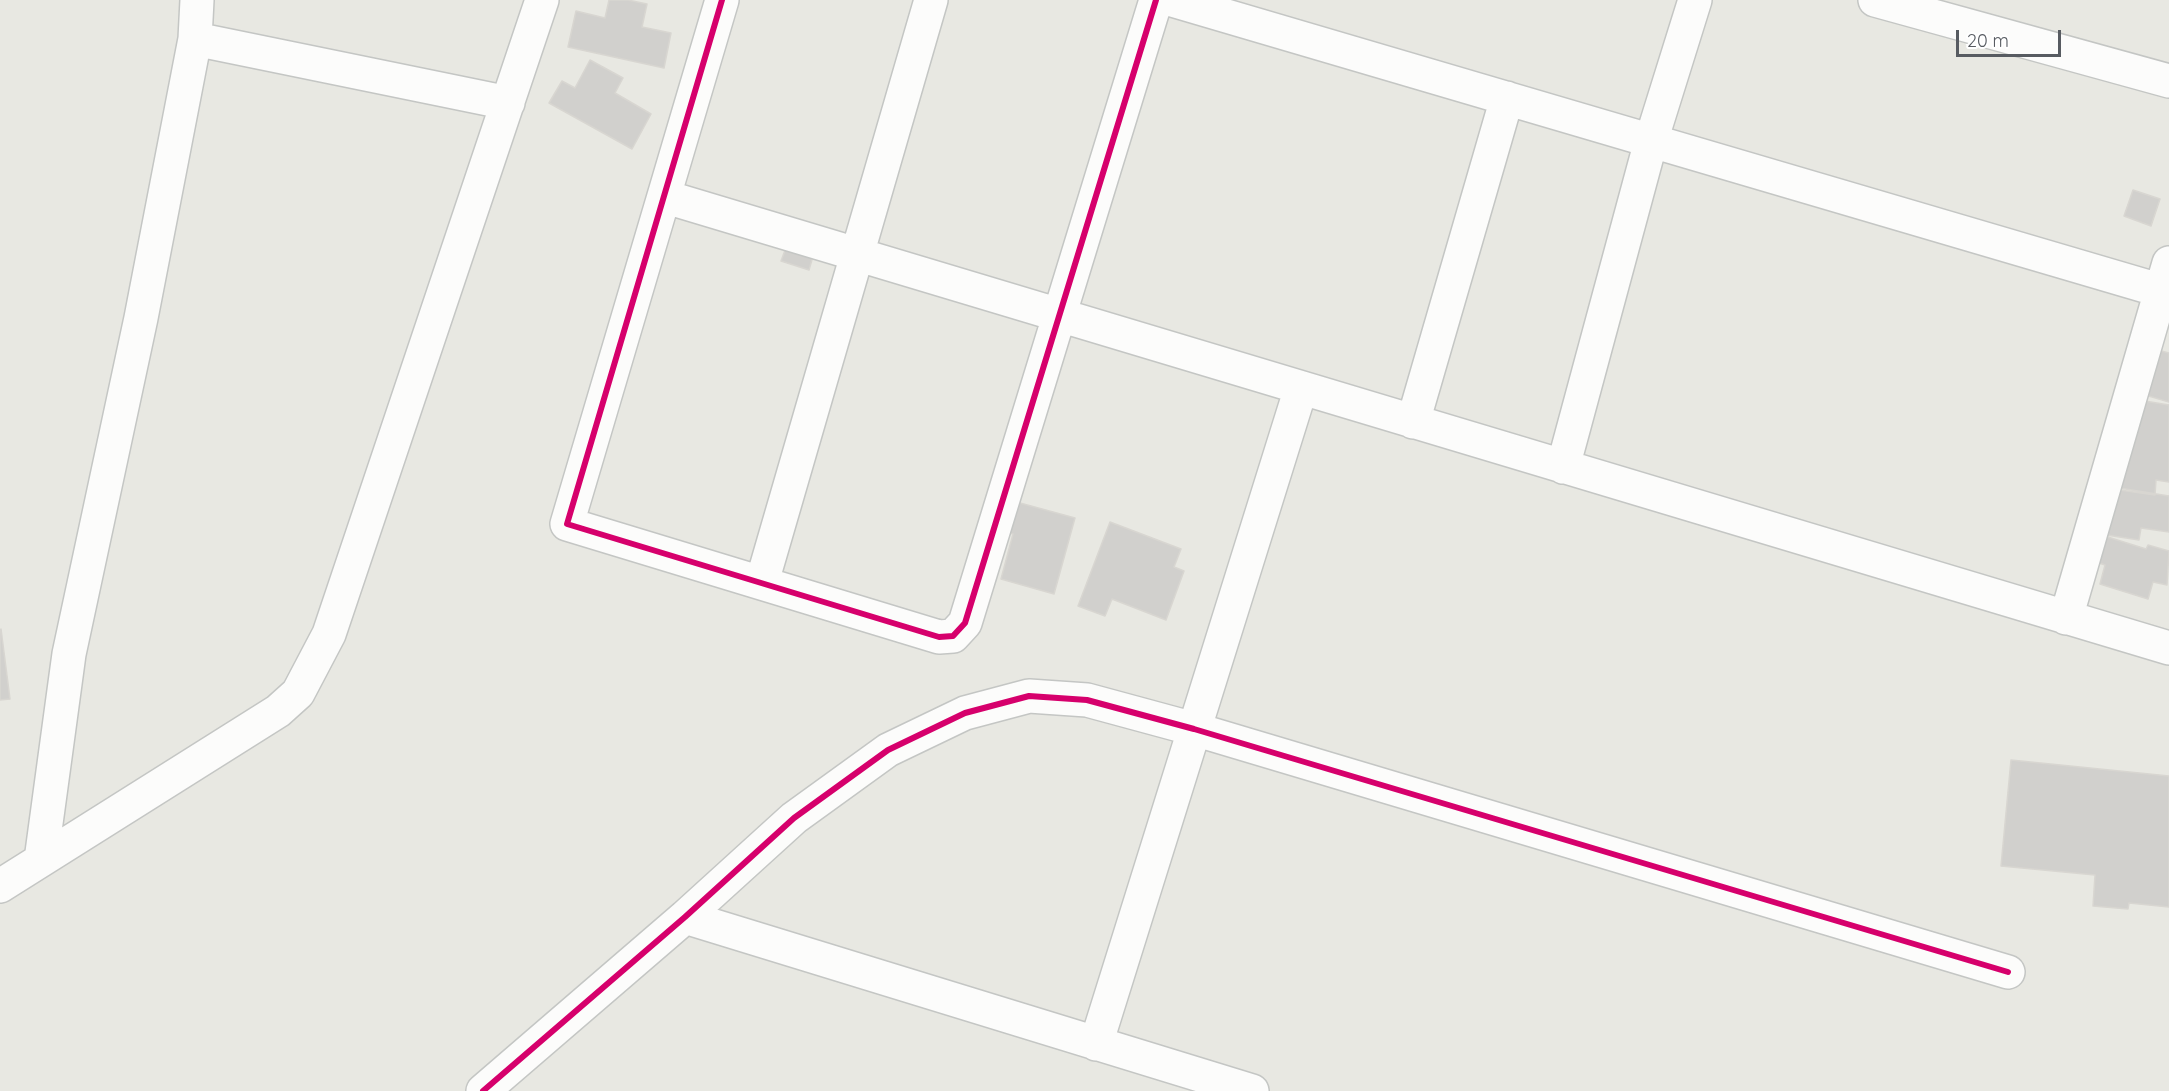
<!DOCTYPE html>
<style>
body{margin:0}
#map{position:relative;width:2169px;height:1091px;overflow:hidden;background:#e8e8e2;font-family:Quicksand,sans-serif}
canvas{display:block}
.scale{position:absolute;left:1956px;top:30px;width:105px;height:27px;box-sizing:border-box;border:3px solid #575b61;border-top:0;padding-left:8px;font-size:18px;line-height:21px;white-space:nowrap;color:#575b61;-webkit-text-stroke:4px #fff;paint-order:stroke}
</style>
<div id="map">
<canvas width="2169" height="1091"></canvas>
<div class="scale">20 m</div>
</div>
<script>
const g = document.querySelector('canvas').getContext('2d');
g.lineJoin = 'round';
function fillPath(path, color) { g.fillStyle = color; g.fill(path, 'evenodd'); }
function stroke(path, color, width, dash) { g.strokeStyle = color; g.lineWidth = width; g.lineCap = dash ? 'butt' : 'round'; g.setLineDash(dash || []); g.stroke(path); }
const building = new Path2D(`
 M 609,0 L 628,0 L 647,4 L 642,27 L 671,33 L 664,68 L 568,47 L 576,11 L 605,18 Z
 M 590,60 L 623,78 L 615,93 L 651,114 L 632,149 L 549,103 L 562,81 L 575,88 Z
 M 2133,190 L 2160,199 L 2151,226 L 2124,216 Z
 M 790,237 L 816,246 L 809,270 L 781,261 Z
 M 2154,349 L 2169,353 L 2169,402 L 2142,394 Z
 M 2133,399 L 2169,405 L 2169,482 L 2156,480 L 2155,495 L 2120,490 Z
 M 2107,486 L 2169,496 L 2169,532 L 2141,528 L 2139,540 L 2100,534 Z
 M 998,497 L 1075,518 L 1054,594 L 1001,579 L 1013,534 L 990,528 Z
 M 1110,522 L 1181,549 L 1174,567 L 1184,571 L 1166,620 L 1112,599 L 1105,616 L 1078,606 Z
 M 2095,533 L 2146,549 L 2148,545 L 2169,551 L 2167,585 L 2153,582 L 2148,599 L 2100,584 L 2105,565 L 2087,559 Z
 M 1,629 L 10,699 L 0,700 L 0,630 Z
 M 2011,760 L 2169,776 L 2169,907 L 2129,903 L 2128,909 L 2093,906 L 2095,875 L 2001,866 Z`);
const minor = new Path2D(`
 M 722,0 L 567,524 L 939,637 L 953,636 L 965,623 L 1156,0
 M 1172,0 L 2169,293
 M 1875,0 L 2169,81
 M 195,39 L 508,103
 M 666,197 L 2169,648
 M 1413,422 L 1507,98
 M 1563,467 L 1651,141 L 1695,0
 M 762,582 L 931,0
 M 2066,618 L 2169,263
 M 41,860 L 69,654 L 141,318 L 195,39 L 197,0
 M 0,886 L 278,711 L 298,693 L 329,634 L 542,0
 M 685,917 L 1252,1091
 M 1096,1044 L 1301,388
 M 483,1091 L 685,917 L 794,818 L 888,750 L 965,713 L 1029,696 L 1087,700 L 1194,729 L 2008,972`);
const cycleway = new Path2D(`
 M 722,0 L 567,524 L 939,637 L 953,636 L 965,623 L 1156,0
 M 483,1091 L 685,917 L 794,818 L 888,750 L 965,713 L 1029,696 L 1087,700 L 1194,729 L 2008,972`);
fillPath(building, '#d1d0cd');
stroke(building, '#d8d6d1', 1.5);
stroke(minor, '#c4c6c4', 36);
stroke(minor, '#fcfcfb', 33);
stroke(cycleway, '#d6006c', 6);
</script>
